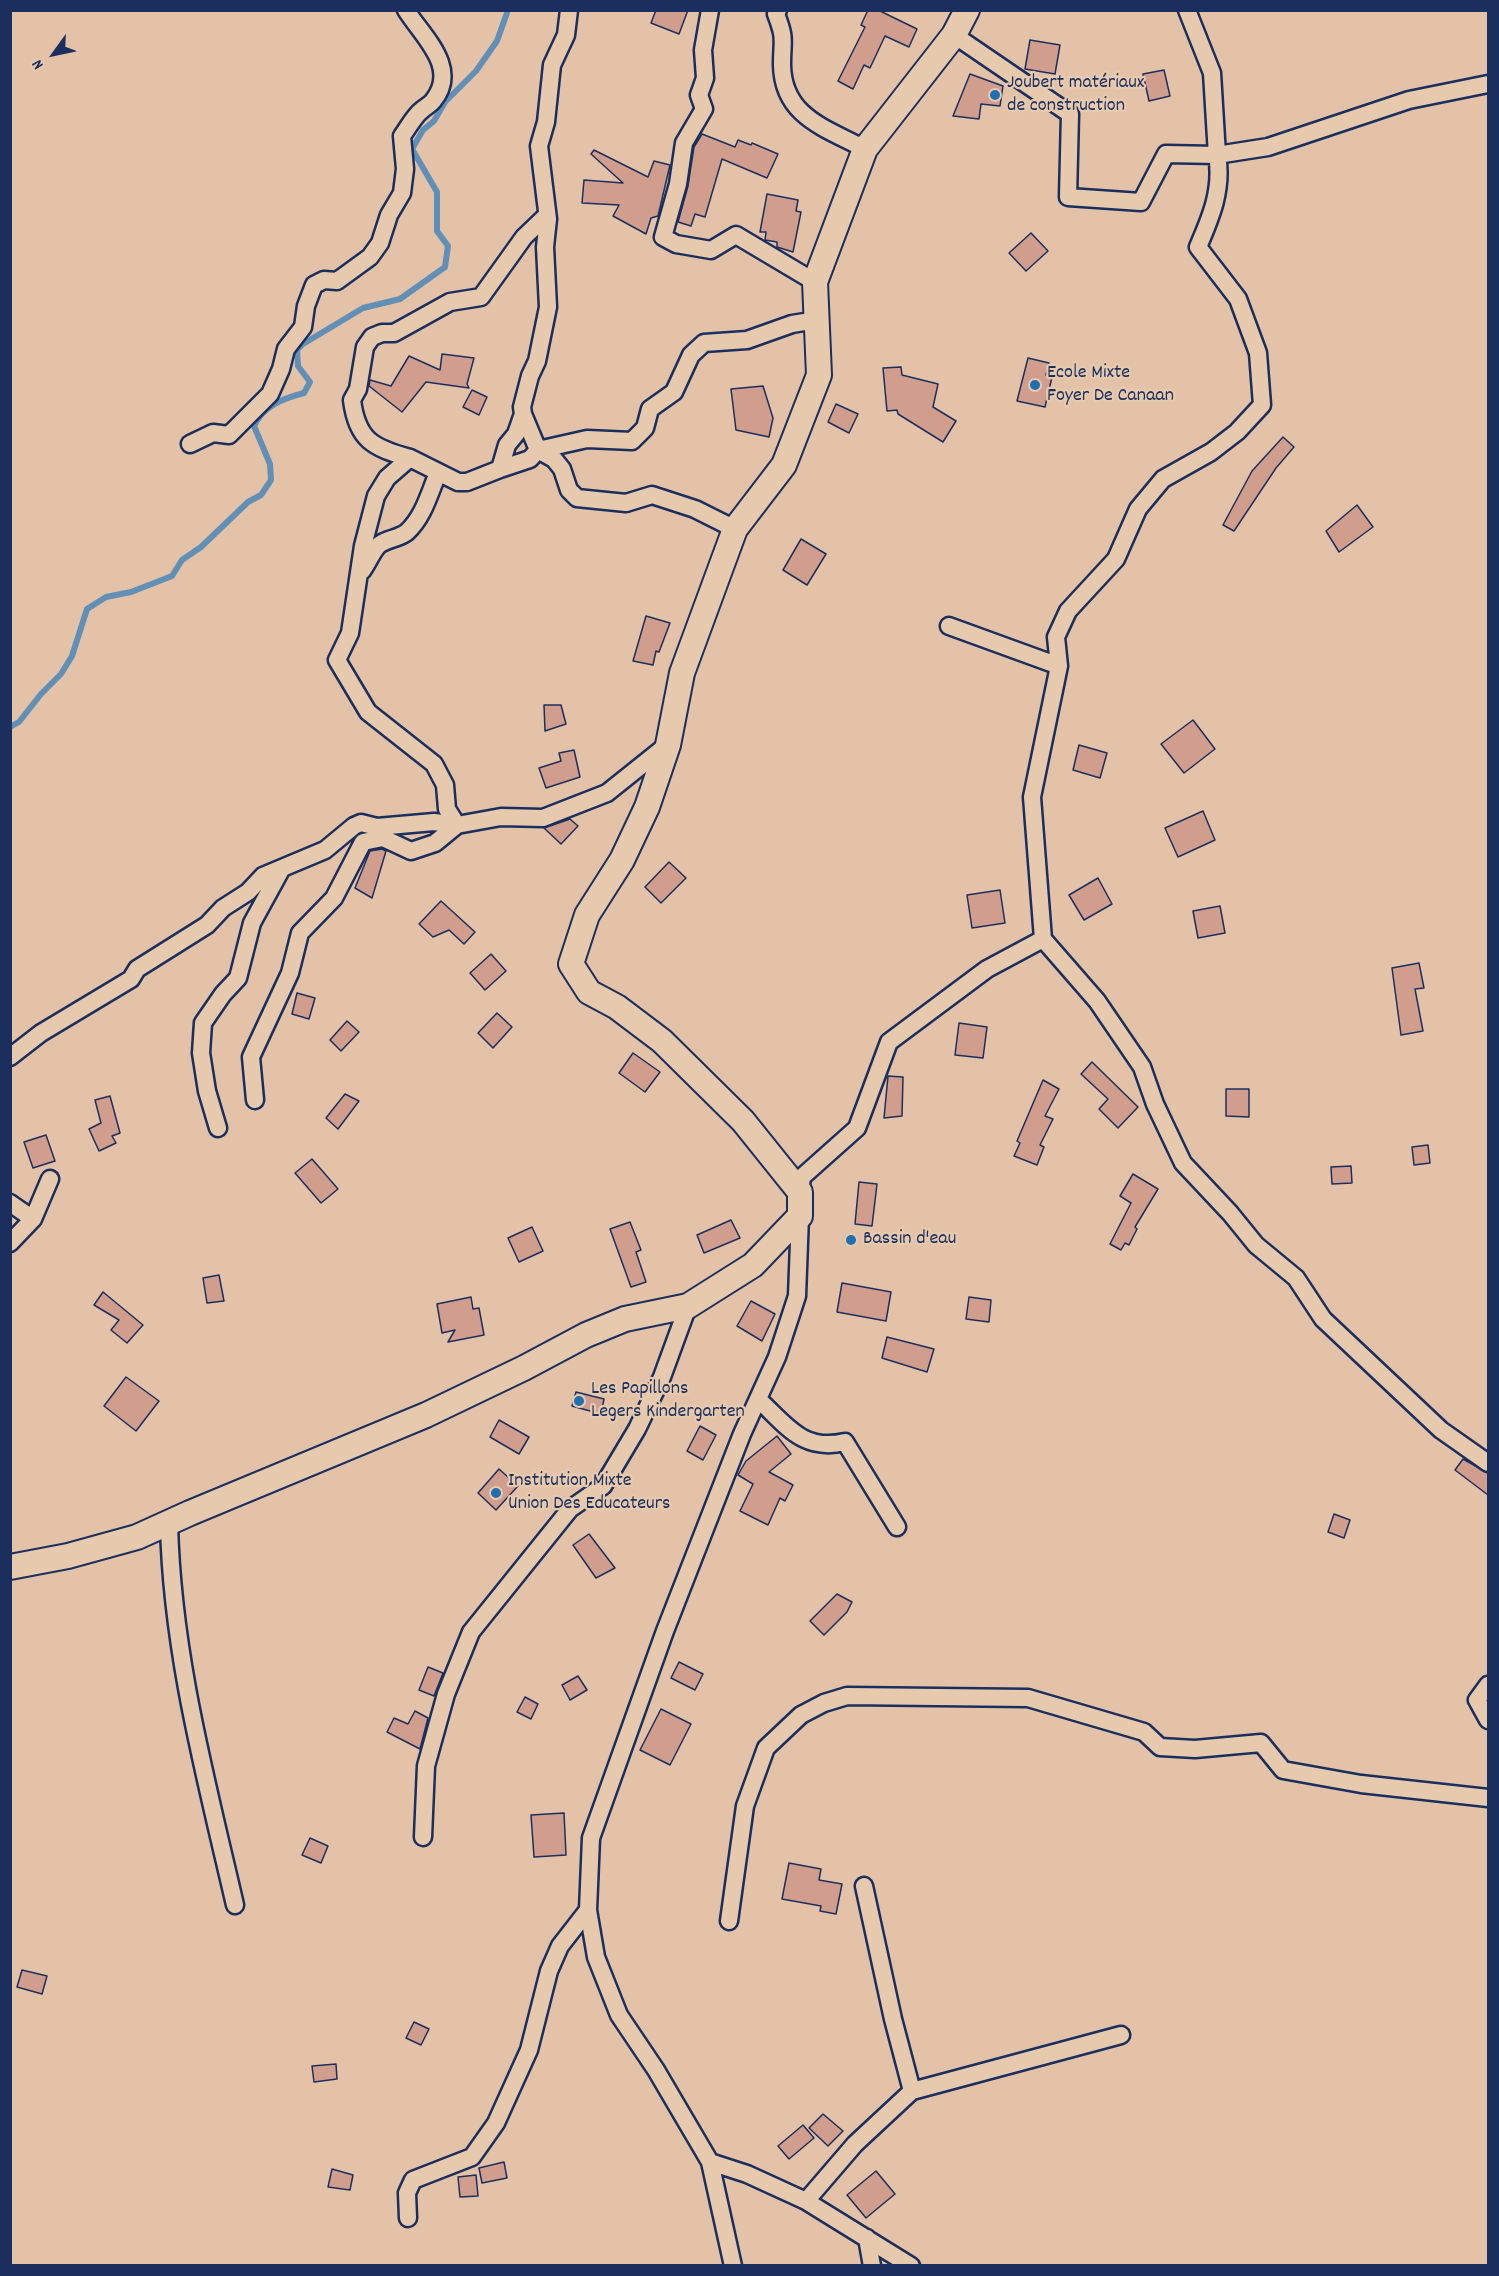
<!DOCTYPE html>
<meta charset="utf-8">
<style>
body{margin:0}
#map{position:relative;width:1499px;height:2276px;overflow:hidden;background:#e4c2a8;font-family:Dekko,sans-serif}
canvas{display:block}
.frame{position:absolute;inset:0;border:12px solid #1b2f5e;pointer-events:none}
.north{position:absolute;left:24px;top:24px;width:60px;height:60px;-webkit-text-stroke:4px #e7caae;paint-order:stroke;rotate:237deg;font-size:16px;font-weight:700;line-height:24px;text-align:center;color:#1b2f5e}
.north::after{content:'';display:block;margin:auto;width:21px;height:27px;background:#1b2f5e;clip-path:polygon(50% 0,100% 100%,50% 72%,0 100%)}
</style>
<div id="map">
<canvas width="1499" height="2276"></canvas>
<div class="frame"></div>
<div class="north">N</div>
</div>
<script>
const g = document.querySelector('canvas').getContext('2d');
g.lineJoin = 'round';
function stroke(path, color, width, dash) { g.strokeStyle = color; g.lineWidth = width; g.lineCap = dash ? 'butt' : 'round'; g.setLineDash(dash || []); g.stroke(path); }
function fillPath(path, color) { g.fillStyle = color; g.fill(path, 'evenodd'); }
function drawText(font, color, halo, rows, align = 'center') {
  g.font = font + ' Dekko,sans-serif'; g.lineWidth = 4.5; g.setLineDash([]); g.textBaseline = 'middle'; g.strokeStyle = halo; g.fillStyle = color; for (const [text, x, y, turn = 0] of rows) {
    g.save(); g.translate(x, y); g.rotate((+turn || 0) * Math.PI / 180); g.textAlign = isNaN(turn) ? turn : align; if (halo) g.strokeText(text, 0, 0); g.fillText(text, 0, 0); g.restore();
  }
}
const stream = new Path2D(`
 M 10,727 L 19,722 L 41,694 L 61,674 L 72,656 L 87,609 L 106,597 L 131,592 L 172,576 L 182,560 L 201,547 L 248,502 L 261,495 L 271,480 L 270,464 L 254,426 C 263,406 284,398 304,393 L 310,382 L 298,366 L 297,350 L 303,344 L 363,308 L 400,299 L 445,267 L 448,246 L 437,231 L 437,192 L 412,149 L 423,130 L 434,121 L 445,102 L 476,71 L 497,41 L 508,10`);
const building = new Path2D(`
 M 656,10 L 688,10 L 679,34 L 651,23 Z
 M 868,10 L 878,10 L 917,29 L 909,47 L 885,36 L 870,68 L 864,65 L 853,89 L 838,81 L 865,27 L 861,25 Z
 M 1030,40 L 1060,45 L 1055,74 L 1025,69 Z
 M 1164,70 L 1170,96 L 1149,101 L 1143,74 Z
 M 970,74 L 1003,86 L 1000,106 L 981,104 L 979,119 L 953,116 Z
 M 702,134 L 735,147 L 738,140 L 751,145 L 752,143 L 778,154 L 767,178 L 722,159 L 705,217 L 695,214 L 691,226 L 678,222 L 688,186 L 694,147 Z
 M 594,150 L 648,177 L 654,161 L 670,165 L 658,216 L 651,218 L 646,234 L 613,216 L 619,205 L 582,203 L 584,180 L 623,183 L 591,154 Z
 M 767,194 L 798,200 L 796,211 L 801,212 L 793,252 L 777,247 L 777,242 L 765,240 L 766,232 L 760,232 Z
 M 1031,233 L 1048,251 L 1026,271 L 1009,253 Z
 M 442,354 L 474,358 L 467,384 L 469,388 L 426,382 L 402,412 L 369,386 L 370,380 L 391,386 L 409,356 L 440,370 Z
 M 1028,358 L 1049,363 L 1046,375 L 1052,377 L 1045,407 L 1017,401 Z
 M 901,367 L 902,375 L 938,384 L 933,407 L 956,421 L 943,442 L 898,414 L 897,410 L 887,411 L 883,368 Z
 M 763,386 L 773,418 L 769,437 L 736,430 L 731,389 Z
 M 472,390 L 487,397 L 479,415 L 463,407 Z
 M 836,404 L 858,414 L 849,433 L 828,422 Z
 M 1283,437 L 1294,447 L 1276,468 L 1234,531 L 1223,525 L 1252,471 Z
 M 1357,505 L 1373,527 L 1339,552 L 1326,531 Z
 M 801,539 L 826,554 L 807,585 L 783,570 Z
 M 646,616 L 670,623 L 659,652 L 656,651 L 653,665 L 633,661 Z
 M 544,705 L 561,705 L 566,724 L 545,731 Z
 M 1193,720 L 1215,749 L 1184,773 L 1161,744 Z
 M 1079,745 L 1107,753 L 1100,778 L 1073,770 Z
 M 574,750 L 580,777 L 546,788 L 539,768 L 561,761 L 559,753 Z
 M 1203,811 L 1215,840 L 1178,857 L 1165,828 Z
 M 570,819 L 578,826 L 561,844 L 544,828 Z
 M 382,849 L 386,851 L 372,898 L 355,888 L 370,851 Z
 M 669,862 L 686,878 L 661,903 L 645,887 Z
 M 1098,878 L 1112,904 L 1084,920 L 1069,895 Z
 M 1000,890 L 1005,923 L 972,928 L 967,895 Z
 M 441,901 L 475,932 L 464,944 L 449,930 L 433,937 L 419,924 Z
 M 1220,906 L 1225,933 L 1198,938 L 1193,911 Z
 M 491,954 L 506,971 L 485,990 L 470,973 Z
 M 1419,963 L 1424,988 L 1415,989 L 1423,1031 L 1401,1035 L 1392,968 Z
 M 297,993 L 315,998 L 309,1019 L 292,1014 Z
 M 497,1013 L 512,1027 L 493,1048 L 478,1033 Z
 M 347,1021 L 359,1032 L 341,1051 L 330,1040 Z
 M 959,1023 L 987,1027 L 983,1058 L 955,1055 Z
 M 633,1053 L 660,1072 L 645,1092 L 619,1073 Z
 M 1092,1062 L 1138,1107 L 1118,1128 L 1099,1109 L 1108,1099 L 1081,1074 Z
 M 888,1076 L 903,1077 L 902,1116 L 884,1118 Z
 M 1043,1080 L 1059,1089 L 1045,1116 L 1053,1119 L 1040,1145 L 1044,1147 L 1037,1165 L 1014,1156 L 1020,1143 L 1017,1141 Z
 M 1226,1089 L 1249,1089 L 1249,1117 L 1226,1116 Z
 M 345,1094 L 359,1101 L 338,1129 L 326,1118 Z
 M 110,1096 L 120,1133 L 112,1136 L 116,1143 L 99,1151 L 89,1129 L 101,1123 L 95,1100 Z
 M 46,1135 L 55,1161 L 33,1168 L 24,1142 Z
 M 1428,1145 L 1430,1163 L 1414,1165 L 1412,1147 Z
 M 312,1159 L 338,1189 L 321,1203 L 295,1173 Z
 M 1351,1166 L 1352,1183 L 1332,1184 L 1331,1167 Z
 M 1133,1174 L 1158,1189 L 1135,1227 L 1137,1229 L 1129,1245 L 1125,1243 L 1121,1250 L 1110,1244 L 1131,1203 L 1120,1196 Z
 M 859,1182 L 877,1184 L 872,1226 L 855,1224 Z
 M 731,1220 L 740,1238 L 704,1253 L 697,1235 Z
 M 630,1222 L 641,1250 L 636,1252 L 646,1282 L 631,1287 L 610,1229 Z
 M 532,1227 L 543,1251 L 519,1262 L 508,1238 Z
 M 219,1275 L 224,1301 L 207,1303 L 203,1278 Z
 M 842,1283 L 891,1292 L 886,1321 L 837,1312 Z
 M 103,1292 L 143,1325 L 127,1343 L 111,1330 L 119,1320 L 94,1305 Z
 M 471,1297 L 473,1309 L 479,1308 L 484,1335 L 448,1342 L 455,1330 L 442,1333 L 437,1304 Z
 M 969,1297 L 991,1300 L 989,1322 L 966,1319 Z
 M 751,1301 L 775,1314 L 762,1341 L 737,1326 Z
 M 887,1337 L 934,1349 L 927,1372 L 882,1358 Z
 M 126,1377 L 159,1401 L 136,1431 L 104,1406 Z
 M 576,1392 L 604,1399 L 601,1414 L 572,1406 Z
 M 499,1420 L 529,1437 L 519,1454 L 490,1437 Z
 M 700,1426 L 716,1435 L 703,1460 L 687,1451 Z
 M 777,1436 L 791,1454 L 769,1472 L 793,1485 L 785,1501 L 780,1498 L 768,1525 L 740,1511 L 753,1484 L 738,1475 L 746,1461 Z
 M 1463,1459 L 1488,1473 L 1488,1495 L 1455,1470 Z
 M 499,1469 L 518,1486 L 496,1510 L 478,1493 Z
 M 1334,1514 L 1350,1520 L 1344,1538 L 1328,1532 Z
 M 589,1534 L 615,1568 L 596,1578 L 573,1545 Z
 M 837,1594 L 852,1602 L 847,1612 L 824,1635 L 810,1621 Z
 M 679,1662 L 703,1674 L 695,1690 L 671,1678 Z
 M 428,1667 L 443,1673 L 434,1696 L 419,1690 Z
 M 578,1676 L 587,1690 L 570,1700 L 562,1685 Z
 M 525,1697 L 538,1704 L 531,1719 L 517,1712 Z
 M 661,1709 L 691,1724 L 670,1765 L 640,1750 Z
 M 415,1711 L 428,1718 L 420,1749 L 387,1732 L 394,1718 L 408,1724 Z
 M 564,1813 L 566,1855 L 534,1857 L 531,1815 Z
 M 310,1838 L 328,1846 L 321,1863 L 302,1855 Z
 M 789,1863 L 821,1869 L 819,1880 L 842,1884 L 836,1914 L 820,1911 L 821,1906 L 782,1899 Z
 M 22,1970 L 47,1976 L 42,1994 L 17,1987 Z
 M 414,2022 L 429,2029 L 421,2045 L 406,2038 Z
 M 336,2064 L 337,2079 L 314,2082 L 312,2066 Z
 M 823,2114 L 843,2131 L 828,2146 L 809,2128 Z
 M 803,2125 L 814,2138 L 789,2159 L 778,2146 Z
 M 504,2162 L 507,2178 L 482,2183 L 479,2168 Z
 M 332,2169 L 353,2175 L 350,2190 L 328,2187 Z
 M 876,2171 L 895,2194 L 866,2218 L 847,2195 Z
 M 476,2175 L 478,2196 L 460,2197 L 458,2177 Z`);
const street = new Path2D(`
 M 710,10 L 703,50 L 705,78 L 699,95 L 704,109 L 684,143 L 678,184 L 663,237 L 676,244 L 711,250 L 736,235 L 815,282
 M 778,10 L 776,14 C 786,40 782,39 782,65 C 783,117 826,128 865,149
 M 1187,10 L 1212,73 L 1217,155 L 1268,147 L 1409,100 L 1488,84
 M 523,414 L 538,450 L 554,459 L 562,469 L 569,490 L 577,498 L 626,503 L 652,495 L 695,509 L 735,529
 M 190,444 L 213,433 L 229,435 L 270,394 L 281,369 L 286,349 L 303,327 L 306,306 L 314,285 L 324,280 L 337,281 L 370,257 L 380,243 L 389,215 L 402,193 L 405,169 L 402,136 C 408,128 414,116 422,110 C 425,107 430,105 433,101 C 460,68 423,37 406,10
 M 410,458 C 373,448 357,440 352,400 L 358,389 L 365,347 L 372,337 L 382,333 L 394,333 L 450,302 L 481,297 L 524,237 L 547,215
 M 500,469 L 530,459 L 538,450 L 587,439 L 632,441 L 645,428 L 650,409 L 674,392 L 691,355 L 704,343 L 747,340 L 792,324 L 817,320
 M 362,571 C 368,563 371,554 377,547 C 383,539 399,539 407,532 C 424,516 429,494 438,473
 M 949,626 L 1059,666
 M 457,825 L 447,809 L 445,785 L 434,764 L 368,712 L 337,660 L 350,633 L 363,546 L 376,496 L 387,478 L 410,458 L 458,482 L 467,482 L 500,469 L 507,445 L 516,434 L 523,414 L 522,407 L 530,376 L 537,361 L 548,307 L 545,247 L 548,219 L 539,146 L 546,122 L 552,65 L 566,35 L 569,10
 M 1043,939 L 1097,1001 L 1142,1067 L 1155,1104 L 1183,1163 L 1230,1213 L 1256,1245 L 1296,1278 L 1323,1319 L 1441,1430 L 1488,1463
 M 10,1057 L 41,1033 L 131,979 L 137,969 L 207,925 L 223,908 L 248,892 L 263,876 L 325,850 L 354,826 L 361,823 L 377,827 L 434,822 L 457,825
 M 255,1100 L 251,1057 L 290,973 L 300,933 L 334,898 L 363,842 L 383,838 L 411,851 L 435,843 L 457,825 L 501,817 L 543,818 L 607,793 L 667,745
 M 218,1128 L 207,1091 L 201,1053 L 203,1023 L 223,994 L 238,978 L 252,923 L 281,870
 M 800,1192 L 802,1177 L 857,1128 L 889,1042 L 987,969 L 1043,939 L 1032,797 L 1059,666 L 1056,637 L 1068,611 L 1116,559 L 1138,509 L 1163,479 L 1211,452 L 1237,432 L 1262,405 L 1258,353 L 1238,299 L 1198,247 C 1211,217 1223,189 1217,155 L 1166,154 L 1141,202 L 1068,197 L 1070,114 L 954,35
 M 10,1203 L 33,1219
 M 10,1243 L 33,1219 L 50,1179
 M 759,1400 C 787,1426 803,1452 845,1442 L 897,1527
 M 169,1524 C 172,1654 206,1779 235,1905
 M 1488,1685 L 1477,1700 L 1488,1720
 M 423,1837 L 426,1766 L 446,1694 L 471,1632 L 570,1509 L 603,1486 L 637,1429 L 662,1377 L 688,1306
 M 729,1921 L 745,1806 L 766,1748 L 801,1715 L 824,1703 L 847,1696 L 1028,1698 L 1144,1732 L 1160,1747 L 1195,1749 L 1261,1743 L 1283,1770 L 1361,1784 L 1488,1798
 M 912,2091 L 1121,2035
 M 710,2162 L 747,2174 L 806,2201 L 911,2266
 M 806,2201 L 855,2144 L 912,2091 L 893,2019 L 864,1886
 M 408,2218 L 407,2193 L 413,2180 L 472,2157 L 496,2123 L 529,2050 L 549,1971 L 560,1946 L 588,1910
 M 867,2238 L 872,2266
 M 733,2266 L 710,2162 L 656,2070 L 619,2015 L 596,1957 L 588,1910 L 591,1838 L 665,1631 L 742,1434 L 777,1357 L 797,1296 L 800,1216`);
const secondary = new Path2D(`
 M 10,1567 L 68,1556 L 137,1537 L 190,1513 L 426,1415 L 524,1368 L 586,1335 L 625,1319 L 688,1306 L 753,1265 L 800,1216 L 800,1192 L 743,1121 L 662,1041 L 617,1007 L 589,992 L 571,964 L 587,915 L 622,860 L 647,807 L 668,745 L 682,673 L 735,529 L 784,465 L 819,375 L 815,282 L 865,149 L 954,35 L 967,10`);
const markers = [
 [995,95,6,"#1f6fb2"],
 [1035,385,6,"#1f6fb2"],
 [851,1240,6,"#1f6fb2"],
 [579,1401,6,"#1f6fb2"],
 [496,1493,6,"#1f6fb2"]
];
const poiNames = [
 ["Joubert matériaux",1007,84],
 ["de construction",1007,107],
 ["Ecole Mixte",1047,374],
 ["Foyer De Canaan",1047,397],
 ["Bassin d'eau",863,1240],
 ["Les Papillons",591,1390],
 ["Legers Kindergarten",591,1413],
 ["Institution Mixte",508,1482],
 ["Union Des Educateurs",508,1505]
];
stroke(stream, '#618fb6', 6);
fillPath(building, '#d19e8d');
stroke(building, '#1b2f5e', 1.5);
stroke(street, '#1b2f5e', 21);
stroke(secondary, '#1b2f5e', 28);
stroke(street, '#e7caae', 16);
stroke(secondary, '#e7caae', 24);
for (const [x, y, r, color] of markers) { const dot = new Path2D(); dot.arc(x, y, r, 0, 2 * Math.PI); g.fillStyle = color; g.fill(dot); stroke(dot, '#e7caae', 2); }
drawText('20px', '#1b2f5e', '#e7caae', poiNames, 'left');
</script>
